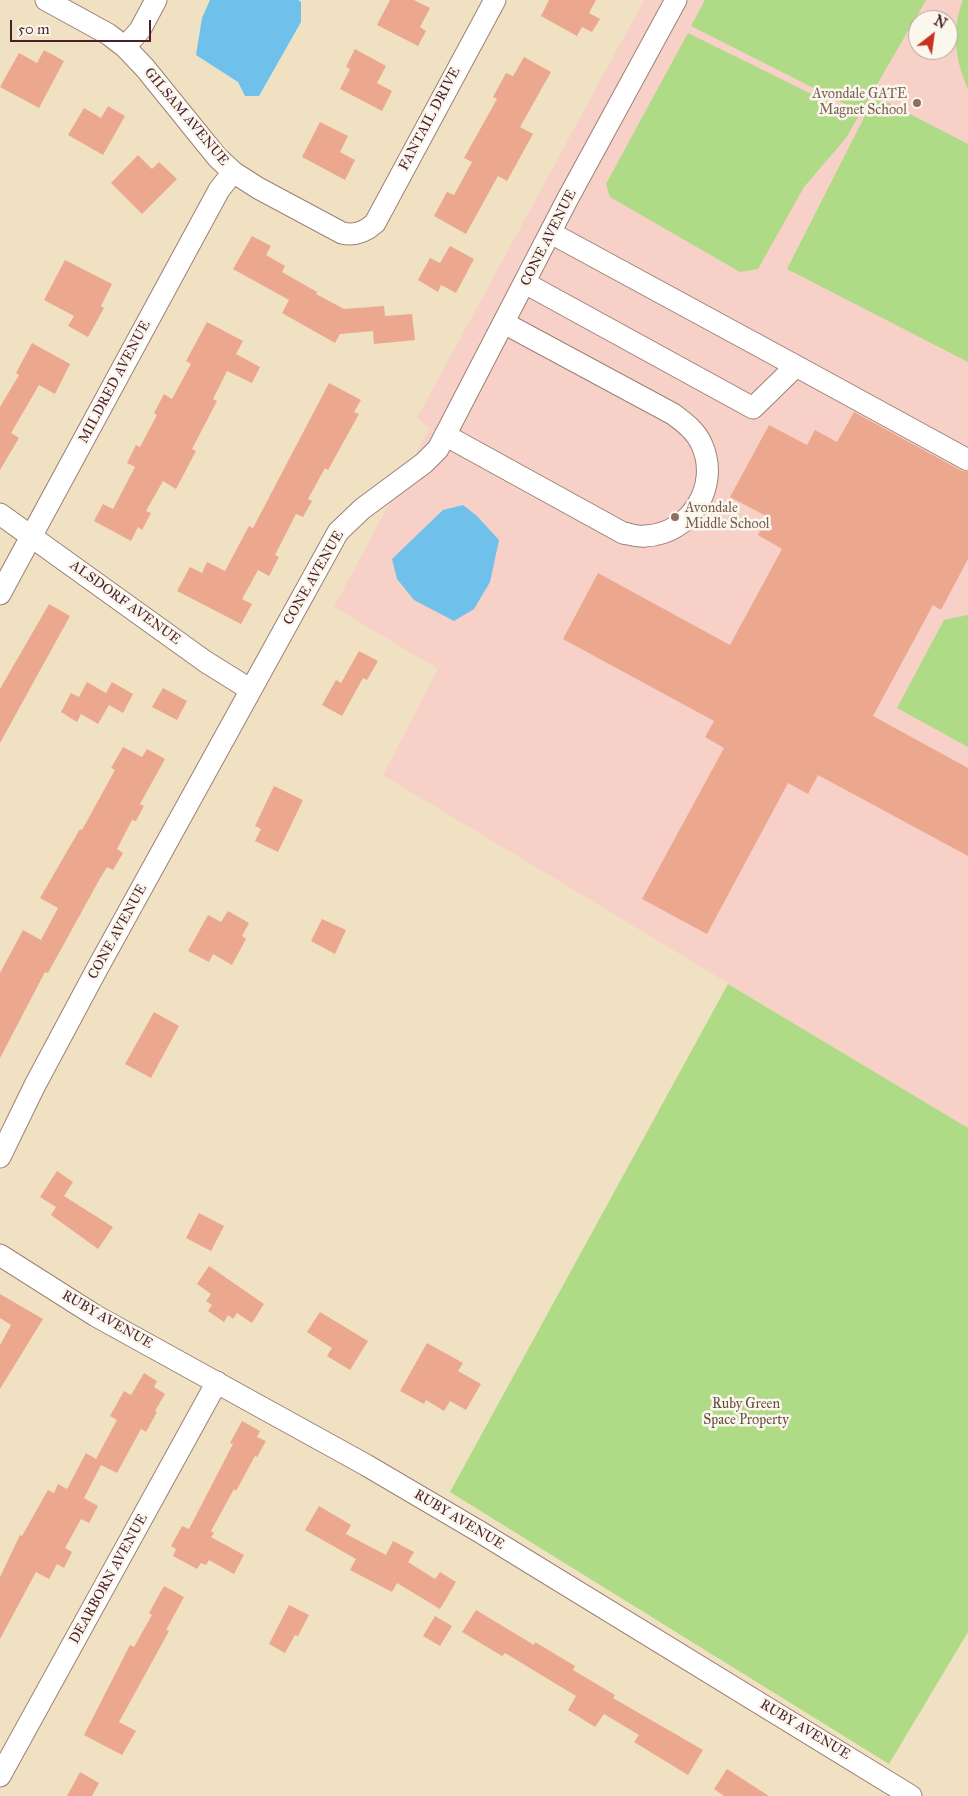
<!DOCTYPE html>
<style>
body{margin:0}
#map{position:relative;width:968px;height:1796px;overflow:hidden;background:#f0e1c2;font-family:"IM FELL Great Primer",serif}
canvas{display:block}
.north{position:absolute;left:908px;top:10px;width:50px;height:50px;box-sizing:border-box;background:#fbf7ec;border:1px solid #b4a19f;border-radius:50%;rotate:30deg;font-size:14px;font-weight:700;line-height:20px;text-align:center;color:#4a1f2b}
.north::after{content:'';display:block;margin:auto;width:18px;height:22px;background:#c8321e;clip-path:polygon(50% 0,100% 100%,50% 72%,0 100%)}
.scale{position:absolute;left:10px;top:20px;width:141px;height:22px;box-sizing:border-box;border:2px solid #4a1f2b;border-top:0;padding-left:6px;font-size:15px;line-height:18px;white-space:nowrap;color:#4a1f2b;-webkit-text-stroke:4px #fbf7ec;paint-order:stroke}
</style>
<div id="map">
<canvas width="968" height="1796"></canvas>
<div class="north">N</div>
<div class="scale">50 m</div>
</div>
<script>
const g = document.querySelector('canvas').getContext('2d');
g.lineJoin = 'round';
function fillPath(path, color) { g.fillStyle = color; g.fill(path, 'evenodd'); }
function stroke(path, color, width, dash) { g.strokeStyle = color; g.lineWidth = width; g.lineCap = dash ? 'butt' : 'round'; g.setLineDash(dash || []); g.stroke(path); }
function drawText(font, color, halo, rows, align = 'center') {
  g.font = font + ' "IM FELL Great Primer",serif'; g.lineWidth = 5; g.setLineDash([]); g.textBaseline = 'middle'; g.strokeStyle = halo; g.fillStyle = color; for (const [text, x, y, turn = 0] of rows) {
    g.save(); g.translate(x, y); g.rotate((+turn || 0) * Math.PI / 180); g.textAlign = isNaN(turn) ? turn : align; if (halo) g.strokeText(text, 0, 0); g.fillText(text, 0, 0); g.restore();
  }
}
const built = new Path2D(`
 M 644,0 L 968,0 L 968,1128 L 383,775 L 438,669 L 334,607 L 430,428 L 417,418 ZM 918,20 L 948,20 L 948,50 L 918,50 Z`);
const green = new Path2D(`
 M 705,0 L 926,0 L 861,112 L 691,26 Z
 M 963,0 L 968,0 L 968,89 C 955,60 951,30 963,0 Z
 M 688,33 L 858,117 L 846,138 L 804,187 L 758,269 L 740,272 L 610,197 L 606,184 Z
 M 875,96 L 968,144 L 968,362 L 787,269 Z
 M 968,615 L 968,747 L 897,708 L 944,620 Z
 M 728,984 L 968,1128 L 968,1632 L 889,1764 L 450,1492 Z`);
const water = new Path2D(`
 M 210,0 L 298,0 L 301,2 L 301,22 L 259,96 L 245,96 L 238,82 L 196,55 L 202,18 Z
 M 463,505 L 477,516 L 499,540 L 490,582 L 474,609 L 454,621 L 414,600 L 397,579 L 392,559 L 443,510 Z`);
const building = new Path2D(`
 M 390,0 L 414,0 L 430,8 L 420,27 L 426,31 L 418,46 L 377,25 Z
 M 549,0 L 596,0 L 589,13 L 600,19 L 592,32 L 582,27 L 577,36 L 541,16 Z
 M 355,49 L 386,66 L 377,83 L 392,91 L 382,111 L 340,89 L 350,69 L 346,67 Z
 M 44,50 L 64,61 L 39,108 L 0,87 L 19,53 L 37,63 Z
 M 524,57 L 551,72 L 520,127 L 533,134 L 507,181 L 498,176 L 466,234 L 434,216 L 447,192 L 454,195 L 472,162 L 464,158 L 497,99 L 493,97 L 506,73 L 513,76 Z
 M 108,106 L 125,116 L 103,155 L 68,135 L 84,108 L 101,118 Z
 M 320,122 L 348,136 L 340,152 L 355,160 L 345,180 L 302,157 Z
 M 138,155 L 152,169 L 159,162 L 177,179 L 142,214 L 111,183 Z
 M 252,236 L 271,246 L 266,255 L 285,266 L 282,272 L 317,292 L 316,294 L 344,309 L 384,306 L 385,316 L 412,314 L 415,340 L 374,344 L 373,331 L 340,334 L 335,343 L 282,313 L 289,300 L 233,269 Z
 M 450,246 L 474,259 L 456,293 L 441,285 L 438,292 L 418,280 L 430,258 L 440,263 Z
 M 65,260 L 112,284 L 101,306 L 104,308 L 88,337 L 68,326 L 74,316 L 44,300 Z
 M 207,322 L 243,341 L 236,354 L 260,367 L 252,383 L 227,371 L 213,399 L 217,401 L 192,449 L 196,451 L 176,489 L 163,481 L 146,511 L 151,513 L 142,530 L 138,527 L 131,541 L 94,521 L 103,504 L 113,509 L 135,467 L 127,463 L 136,445 L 140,447 L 157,415 L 154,413 L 164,394 L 172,399 L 191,364 L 186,361 Z
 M 32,343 L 70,364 L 55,394 L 39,385 L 11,433 L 19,438 L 0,470 L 0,407 L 19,375 L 16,373 Z
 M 329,383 L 361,400 L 354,412 L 359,414 L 328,470 L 325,468 L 308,499 L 312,501 L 303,517 L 296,514 L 275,555 L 279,557 L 269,576 L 258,570 L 242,599 L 252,604 L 241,624 L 177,591 L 190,567 L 202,573 L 207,562 L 225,571 L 249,526 L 253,528 Z
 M 854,412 L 962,471 L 968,472 L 968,559 L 941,610 L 933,605 L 873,716 L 968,768 L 968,856 L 818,775 L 808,794 L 788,783 L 707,934 L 642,899 L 724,748 L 705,737 L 714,721 L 563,639 L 598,573 L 730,645 L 782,549 L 758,535 L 768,517 L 730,497 L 769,425 L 807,445 L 815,430 L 837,442 Z
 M 49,604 L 70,616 L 0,743 L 0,689 Z
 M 359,651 L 378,661 L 367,680 L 363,678 L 342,716 L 322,705 L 336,680 L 341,683 Z
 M 87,682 L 106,693 L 112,682 L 133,694 L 123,713 L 109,705 L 98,724 L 81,714 L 77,722 L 61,712 L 71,693 L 79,697 Z
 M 163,688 L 187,701 L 177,720 L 152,707 Z
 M 123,747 L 142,757 L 147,749 L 165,759 L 140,804 L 144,806 L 136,821 L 132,820 L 117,849 L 123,853 L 113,870 L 107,867 L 98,882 L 48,973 L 45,972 L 0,1058 L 0,973 L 23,930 L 41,940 L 58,908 L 40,898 L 80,829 L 82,830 L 115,770 L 111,768 Z
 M 274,786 L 303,800 L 278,852 L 255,841 L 261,829 L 255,826 Z
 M 228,911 L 249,923 L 242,936 L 246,939 L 232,965 L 213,954 L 209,962 L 188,951 L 208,915 L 221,922 Z
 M 322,919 L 346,930 L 335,954 L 311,941 Z
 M 154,1012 L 179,1026 L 151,1078 L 125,1064 Z
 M 57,1171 L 73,1182 L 64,1196 L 113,1227 L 98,1249 L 51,1215 L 56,1207 L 40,1197 Z
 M 199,1213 L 224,1226 L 211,1251 L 186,1238 Z
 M 209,1266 L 264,1304 L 252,1323 L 237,1313 L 233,1319 L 228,1315 L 224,1322 L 208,1311 L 212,1305 L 206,1301 L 211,1294 L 197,1284 Z
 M 0,1294 L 43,1319 L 0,1389 L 0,1345 L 11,1325 L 0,1318 Z
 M 320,1312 L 368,1341 L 350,1370 L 327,1356 L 332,1348 L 307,1332 Z
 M 427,1343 L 463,1363 L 458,1371 L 481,1384 L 466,1410 L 450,1401 L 444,1411 L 426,1400 L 424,1404 L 400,1391 Z
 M 144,1373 L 157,1381 L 154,1387 L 165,1394 L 155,1411 L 157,1412 L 146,1432 L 141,1429 L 117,1473 L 101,1465 L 84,1498 L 98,1506 L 89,1523 L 81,1519 L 65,1548 L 72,1552 L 64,1568 L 57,1564 L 49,1579 L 36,1572 L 0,1639 L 0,1577 L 20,1535 L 22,1536 L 48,1490 L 54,1493 L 58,1484 L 67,1489 L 86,1453 L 96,1459 L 117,1420 L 110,1416 L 124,1391 L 131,1395 Z
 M 242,1421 L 260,1431 L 257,1437 L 266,1441 L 257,1457 L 255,1456 L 236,1491 L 234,1489 L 211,1531 L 214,1533 L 211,1537 L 244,1555 L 234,1574 L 209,1560 L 206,1565 L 201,1563 L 197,1569 L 173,1556 L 176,1549 L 171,1546 L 182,1526 L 189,1529 L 233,1444 L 230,1443 Z
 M 319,1506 L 351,1525 L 346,1534 L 386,1555 L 393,1541 L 414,1552 L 408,1562 L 435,1579 L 440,1572 L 456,1582 L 440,1609 L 397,1583 L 392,1592 L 350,1570 L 356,1559 L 305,1530 Z
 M 164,1586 L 184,1597 L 166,1630 L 169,1631 L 119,1722 L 136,1731 L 122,1755 L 84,1735 L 130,1645 L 134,1647 L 152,1615 L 149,1613 Z
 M 289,1605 L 309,1615 L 298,1636 L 295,1635 L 285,1653 L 269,1644 Z
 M 476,1610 L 534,1645 L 535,1642 L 575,1666 L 573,1670 L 615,1695 L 613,1698 L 703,1750 L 688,1775 L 634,1742 L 639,1735 L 604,1714 L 595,1727 L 568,1710 L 576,1696 L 505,1653 L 502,1656 L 462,1632 Z
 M 435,1616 L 452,1626 L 440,1646 L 423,1636 Z
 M 727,1769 L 769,1796 L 724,1796 L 714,1789 Z
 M 80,1772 L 99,1783 L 92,1796 L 67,1796 Z`);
const minor = new Path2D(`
 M 46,0 L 108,34 L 125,47 L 145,68 L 217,157 L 233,172 L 258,188 L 342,233 C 355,236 365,232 375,223 L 495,0
 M 125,47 L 140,30 L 156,0
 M 525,283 L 753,408 L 796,366 L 551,233
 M 796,366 L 968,460
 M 445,435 L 623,533 C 630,534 638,537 645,536 C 691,534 720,486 702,445 C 696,431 685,423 673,414 L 504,323
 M 0,514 L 206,662 L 251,690
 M 0,594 L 219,190 L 233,172
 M 0,1157 L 35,1085 L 97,969 L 338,532 L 362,509 L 424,463 L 438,449 L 567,200 L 676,0
 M 0,1255 L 96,1316 L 366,1465 L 480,1532 L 911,1796
 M 0,1776 L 217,1382`);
const markers = [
 [917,103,5,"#8d6e63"],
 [675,517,5,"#8d6e63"]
];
const educationNames = [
 ["Avondale GATE",907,95],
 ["Magnet School",907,111],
 ["Avondale",685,509,"left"],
 ["Middle School",685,525,"left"]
];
const streetNames = [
 ["GILSAM AVENUE",186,117,50],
 ["FANTAIL DRIVE",430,119,-62],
 ["CONE AVENUE",549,238,-63],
 ["MILDRED AVENUE",115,382,-62],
 ["CONE AVENUE",314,578,-60],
 ["ALSDORF AVENUE",125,603,36],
 ["CONE AVENUE",118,932,-61],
 ["RUBY AVENUE",107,1320,30],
 ["RUBY AVENUE",459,1520,31],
 ["DEARBORN AVENUE",109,1579,-61],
 ["RUBY AVENUE",805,1730,31]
];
const parkNames = [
 ["Ruby Green",746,1405],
 ["Space Property",746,1421]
];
fillPath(built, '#f7d1c7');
fillPath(green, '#afda86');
fillPath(water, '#6fc1eb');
fillPath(building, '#eba88e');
stroke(minor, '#9d8076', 23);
stroke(minor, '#fff', 21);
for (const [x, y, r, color] of markers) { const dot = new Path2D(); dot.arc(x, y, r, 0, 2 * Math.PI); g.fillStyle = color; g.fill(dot); stroke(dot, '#fbf7ec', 2); }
drawText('14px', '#785e54', '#fbf7ec', educationNames, 'right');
drawText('14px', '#4a1f2b', '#fbf7ec', streetNames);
drawText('14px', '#634e42', '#fbf7ec', parkNames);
</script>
